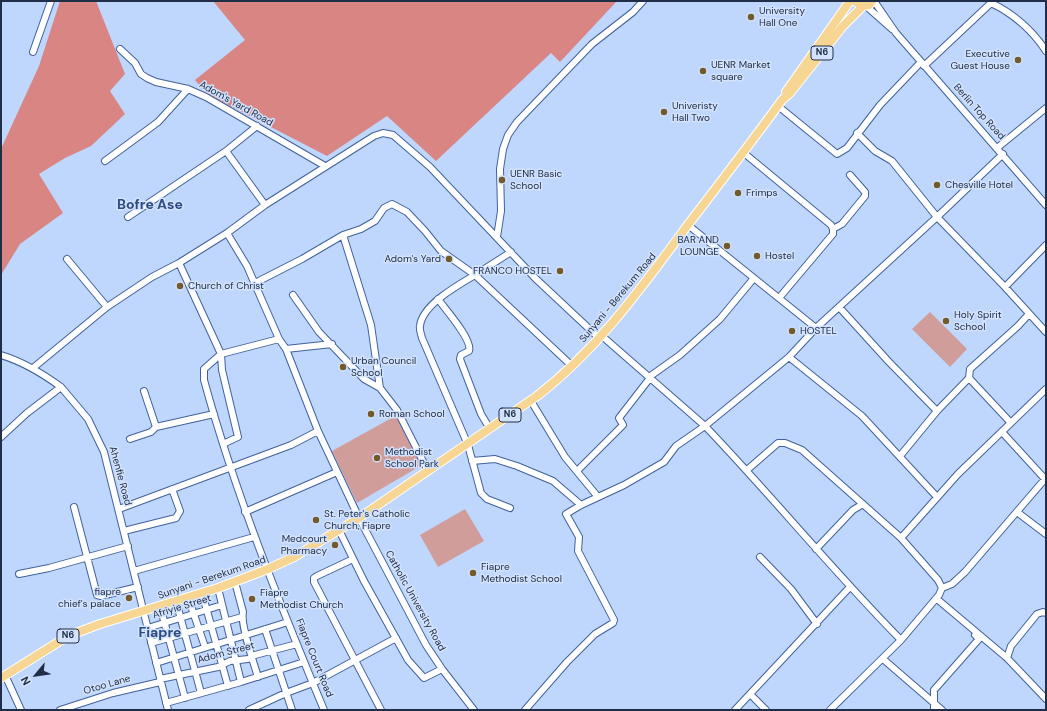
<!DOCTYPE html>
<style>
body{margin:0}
#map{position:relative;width:1047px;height:711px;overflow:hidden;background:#bfd6fd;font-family:"DM Sans",sans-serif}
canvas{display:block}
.frame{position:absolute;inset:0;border:2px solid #202e47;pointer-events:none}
.north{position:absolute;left:16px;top:655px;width:40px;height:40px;-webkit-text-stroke:3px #d3e3fd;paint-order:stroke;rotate:241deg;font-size:11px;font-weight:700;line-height:16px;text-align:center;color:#202e47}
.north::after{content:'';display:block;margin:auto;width:14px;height:18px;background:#202e47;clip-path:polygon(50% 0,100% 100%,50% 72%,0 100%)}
</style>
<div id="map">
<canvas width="1047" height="711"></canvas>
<div class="frame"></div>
<div class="north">N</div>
</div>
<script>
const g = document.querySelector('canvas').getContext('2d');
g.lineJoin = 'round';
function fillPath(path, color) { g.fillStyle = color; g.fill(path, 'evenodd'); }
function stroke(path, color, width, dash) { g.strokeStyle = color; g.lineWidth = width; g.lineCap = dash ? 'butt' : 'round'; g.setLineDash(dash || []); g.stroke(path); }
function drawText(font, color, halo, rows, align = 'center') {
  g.font = font + ' "DM Sans",sans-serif'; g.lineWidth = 3; g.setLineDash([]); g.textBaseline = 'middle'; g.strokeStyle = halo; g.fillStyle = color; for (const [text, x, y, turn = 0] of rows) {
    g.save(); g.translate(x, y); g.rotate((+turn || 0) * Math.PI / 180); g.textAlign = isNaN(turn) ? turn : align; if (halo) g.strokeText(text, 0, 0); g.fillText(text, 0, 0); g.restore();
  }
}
const green = new Path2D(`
 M 930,312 L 967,349 L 950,367 L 912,329 Z
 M 397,415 L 422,465 L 357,503 L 332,451 Z
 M 465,509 L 484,541 L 438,567 L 420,535 Z`);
const forest = new Path2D(`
 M 60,1 L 96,1 L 125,74 L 110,91 L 125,114 L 91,146 L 65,158 L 39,174 L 63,213 L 20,244 L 1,275 L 1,149 L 39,66 Z
 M 213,1 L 617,1 L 560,62 L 551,53 L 436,161 L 387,116 L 327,156 L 207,94 L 195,80 L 245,40 Z`);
const minor = new Path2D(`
 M 874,1 L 896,33 L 1046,205
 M 866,6 L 892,29
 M 120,49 L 135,63 L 141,74 L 147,78 L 156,82 L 188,89 L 206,97 L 325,166
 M 33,52 L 51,1
 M 924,66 L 991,3 C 1013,13 1033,31 1046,51
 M 778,106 L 837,154 L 847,148 L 880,105 L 921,62
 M 997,148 L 1046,108
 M 226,151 L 257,126
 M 744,153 L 831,225 L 833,229 L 833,234 L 779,298
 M 1003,154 L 937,217 L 1005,287 L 1046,245
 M 105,161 L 158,122 L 188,89
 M 128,217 L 226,151 L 265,205 L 374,136 L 383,133 L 393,135 L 430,167 L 535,278 L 599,338
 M 688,225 L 816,328
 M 833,229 L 842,224 L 865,196 L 865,192 L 850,175
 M 227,233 L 247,266 L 279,339 L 286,349 L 318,431
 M 343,235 L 371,325 L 380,388
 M 497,237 L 501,211 L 500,169 L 503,149 L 508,135 L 517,122 L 592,44 L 633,12 L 643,1
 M 67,259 L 107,307 L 152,277 L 179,263 L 221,354 L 222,370 L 238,437 L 223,444
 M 179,263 L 227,233 L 265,205
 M 255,283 L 302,259 L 343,235 L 361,229 L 375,221 L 384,208 L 392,204 L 407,212 L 425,231 L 441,251 L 475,275 L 511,252
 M 1005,287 L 1046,332
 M 293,295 L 319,332 L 364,379 L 380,388 L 397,410 L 428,471
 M 438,299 C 445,309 473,340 469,351 L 461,355 L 460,359 L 481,414 L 490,429
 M 839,307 L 889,362 L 937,411
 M 602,336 L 705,426 L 789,357 L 816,328 L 937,217 L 892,161 L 875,151 L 857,133
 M 279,339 L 221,354 L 204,369 L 204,380 C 235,493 279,602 324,710
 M 286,349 L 332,344
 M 1,355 C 24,362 42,373 61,387
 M 789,357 L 862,416 L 937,497
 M 33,368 L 107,307
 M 649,377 L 680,355 L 720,319 L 754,278
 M 969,378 L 1011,423
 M 144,391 L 156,427 L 214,414
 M 531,401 L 565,457 L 598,497
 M 1,437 L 27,413 L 61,387 L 88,419 L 104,452 L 168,710
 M 130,439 L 151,432 L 156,427
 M 900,456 L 937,411 L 969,378 L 970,369 L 1018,326 L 1029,314
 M 472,461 L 495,459 L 517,466 L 553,481 L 581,505
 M 747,470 L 778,443 L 785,443 L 802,450 L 901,538
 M 577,471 L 623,425 L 619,418 L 650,378
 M 74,507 L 97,595 L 101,596 L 138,587
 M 510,508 L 487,499 L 481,493 L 468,445 L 422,338 C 421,334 419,329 420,326 C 422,305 458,285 475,275 L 572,366
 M 119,509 L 291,445 L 318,431 L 359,518 L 426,645 L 442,669 L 474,710
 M 245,512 L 337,472
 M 1017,512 L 1046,534
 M 339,530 L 364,581 L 408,660 L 424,678 L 442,669
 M 124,531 L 176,518 L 180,511 L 172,489
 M 816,549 L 853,510 L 863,504
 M 760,557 L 791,589 L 817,624
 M 353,559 L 317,576 L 314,578 L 314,582 L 381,710
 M 134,571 L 254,537
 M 19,574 L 49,568 L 128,546
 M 235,582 L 243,612 C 240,624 254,664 258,677
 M 218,588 L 241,682
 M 942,588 L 952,584 L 965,572 L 1045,479 L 1002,432
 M 202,593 L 228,686
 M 188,597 L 205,647
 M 937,599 L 1007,658 L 1046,699
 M 176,601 L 201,693
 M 160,606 L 185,698
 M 148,628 L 222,605
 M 265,629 L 292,710
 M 151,643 L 242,617
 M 1007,658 L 1011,646 L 1037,614 L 1043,612 L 1046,613
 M 883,659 L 942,710
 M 156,663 L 288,622
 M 5,675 L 21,710
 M 160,679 L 218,667 L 230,661 L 248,659 L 255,655 L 297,644
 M 750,694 L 766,710
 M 166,703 L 241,682 L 304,662
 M 60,710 L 113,693 L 160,682
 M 249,710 L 286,693 L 313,683 L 396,638
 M 525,710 L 567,662 L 595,634 L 613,623 L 614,620 L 578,551 L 579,537 L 566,514 L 581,505 L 624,485 L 664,462 L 676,446 L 705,426 C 772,496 833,571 901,640
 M 735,710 L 849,588
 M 830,710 L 901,640 L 939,595 L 942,588 L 938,580 L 901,538 L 958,474 L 1046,389
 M 934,710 L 934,690 L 979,639 L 975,635`);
const major = new Path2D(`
 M 854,1 L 863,6 L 869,5 L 872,1
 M 786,92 L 850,1
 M 1,678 L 68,636 L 100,624 L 218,588 L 268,569 L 294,557 L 359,518 L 537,396 C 598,349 642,287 687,226 C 719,184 751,143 782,100 L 790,93 L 843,26 L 863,6`);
const markers = [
 [751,17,4,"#735a2b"],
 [1018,60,4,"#735a2b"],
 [703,71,4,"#735a2b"],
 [664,112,4,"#735a2b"],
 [502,180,4,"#735a2b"],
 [937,185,4,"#735a2b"],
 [738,193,4,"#735a2b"],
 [727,246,4,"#735a2b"],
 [757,256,4,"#735a2b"],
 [449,259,4,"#735a2b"],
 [560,271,4,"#735a2b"],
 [180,286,4,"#735a2b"],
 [946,321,4,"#735a2b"],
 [792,331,4,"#735a2b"],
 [343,367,4,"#735a2b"],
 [371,414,4,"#735a2b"],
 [377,458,4,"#735a2b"],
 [316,520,4,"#735a2b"],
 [335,545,4,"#735a2b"],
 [473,573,4,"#735a2b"],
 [129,598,4,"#735a2b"],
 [252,599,4,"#735a2b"]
];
const shields = [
 [822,53,22],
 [510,415,22],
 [68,636,22]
];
const shieldNames = [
 ["N6",822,53],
 ["N6",510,415],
 ["N6",68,636]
];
const poiNames = [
 ["University",759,11],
 ["Hall One",759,23],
 ["Executive",1010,54,"right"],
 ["Guest House",1010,66,"right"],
 ["UENR Market",711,65],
 ["square",711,77],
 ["Univeristy",672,106],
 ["Hall Two",672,118],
 ["UENR Basic",510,174],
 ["School",510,186],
 ["Chesville Hotel",945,185],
 ["Frimps",746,193],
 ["BAR AND",719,240,"right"],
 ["LOUNGE",719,252,"right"],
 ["Hostel",765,256],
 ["Adom's Yard",441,259,"right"],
 ["FRANCO HOSTEL",552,271,"right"],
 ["Church of Christ",188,286],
 ["Holy Spirit",954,315],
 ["School",954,327],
 ["HOSTEL",800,331],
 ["Urban Council",351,361],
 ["School",351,373],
 ["Roman School",379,414],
 ["Methodist",385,452],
 ["School Park",385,464],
 ["St. Peter's Catholic",324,514],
 ["Church, Fiapre",324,526],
 ["Medcourt",327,539,"right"],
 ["Pharmacy",327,551,"right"],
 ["Fiapre",481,567],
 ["Methodist School",481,579],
 ["fiapre",121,592,"right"],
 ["chief's palace",121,604,"right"],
 ["Fiapre",260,593],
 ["Methodist Church",260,605]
];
const streetNames = [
 ["Adom's Yard Road",236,104,29],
 ["Berlin Top Road",979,112,48],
 ["Sunyani - Berekum Road",618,298,-50],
 ["Ahenfie Road",120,476,75],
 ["Sunyani - Berekum Road",212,578,-19],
 ["Catholic University Road",415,601,61],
 ["Afriyie Street",182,607,-17],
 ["Adom Street",226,653,-15],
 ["Fiapre Court Road",314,658,68],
 ["Otoo Lane",107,685,-16]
];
const districtNames = [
 ["Bofre Ase",150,205],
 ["Fiapre",160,633]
];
fillPath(green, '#d19d9b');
fillPath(forest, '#d88583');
stroke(minor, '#41619b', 8);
stroke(major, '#fff', 10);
stroke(minor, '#fff', 6);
stroke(major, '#f7d592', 8);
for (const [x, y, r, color] of markers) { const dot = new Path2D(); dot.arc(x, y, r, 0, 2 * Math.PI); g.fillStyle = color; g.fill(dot); stroke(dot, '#d3e3fd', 1.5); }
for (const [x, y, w] of shields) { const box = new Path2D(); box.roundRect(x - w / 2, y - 7, w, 14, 3); g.fillStyle = '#d3e3fd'; g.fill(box); stroke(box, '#202e47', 1); }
drawText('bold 9px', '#202e47', null, shieldNames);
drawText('10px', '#202e47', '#d3e3fd', poiNames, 'left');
drawText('10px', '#202e47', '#d3e3fd', streetNames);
drawText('bold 14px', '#2c4b82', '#d3e3fd', districtNames);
</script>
